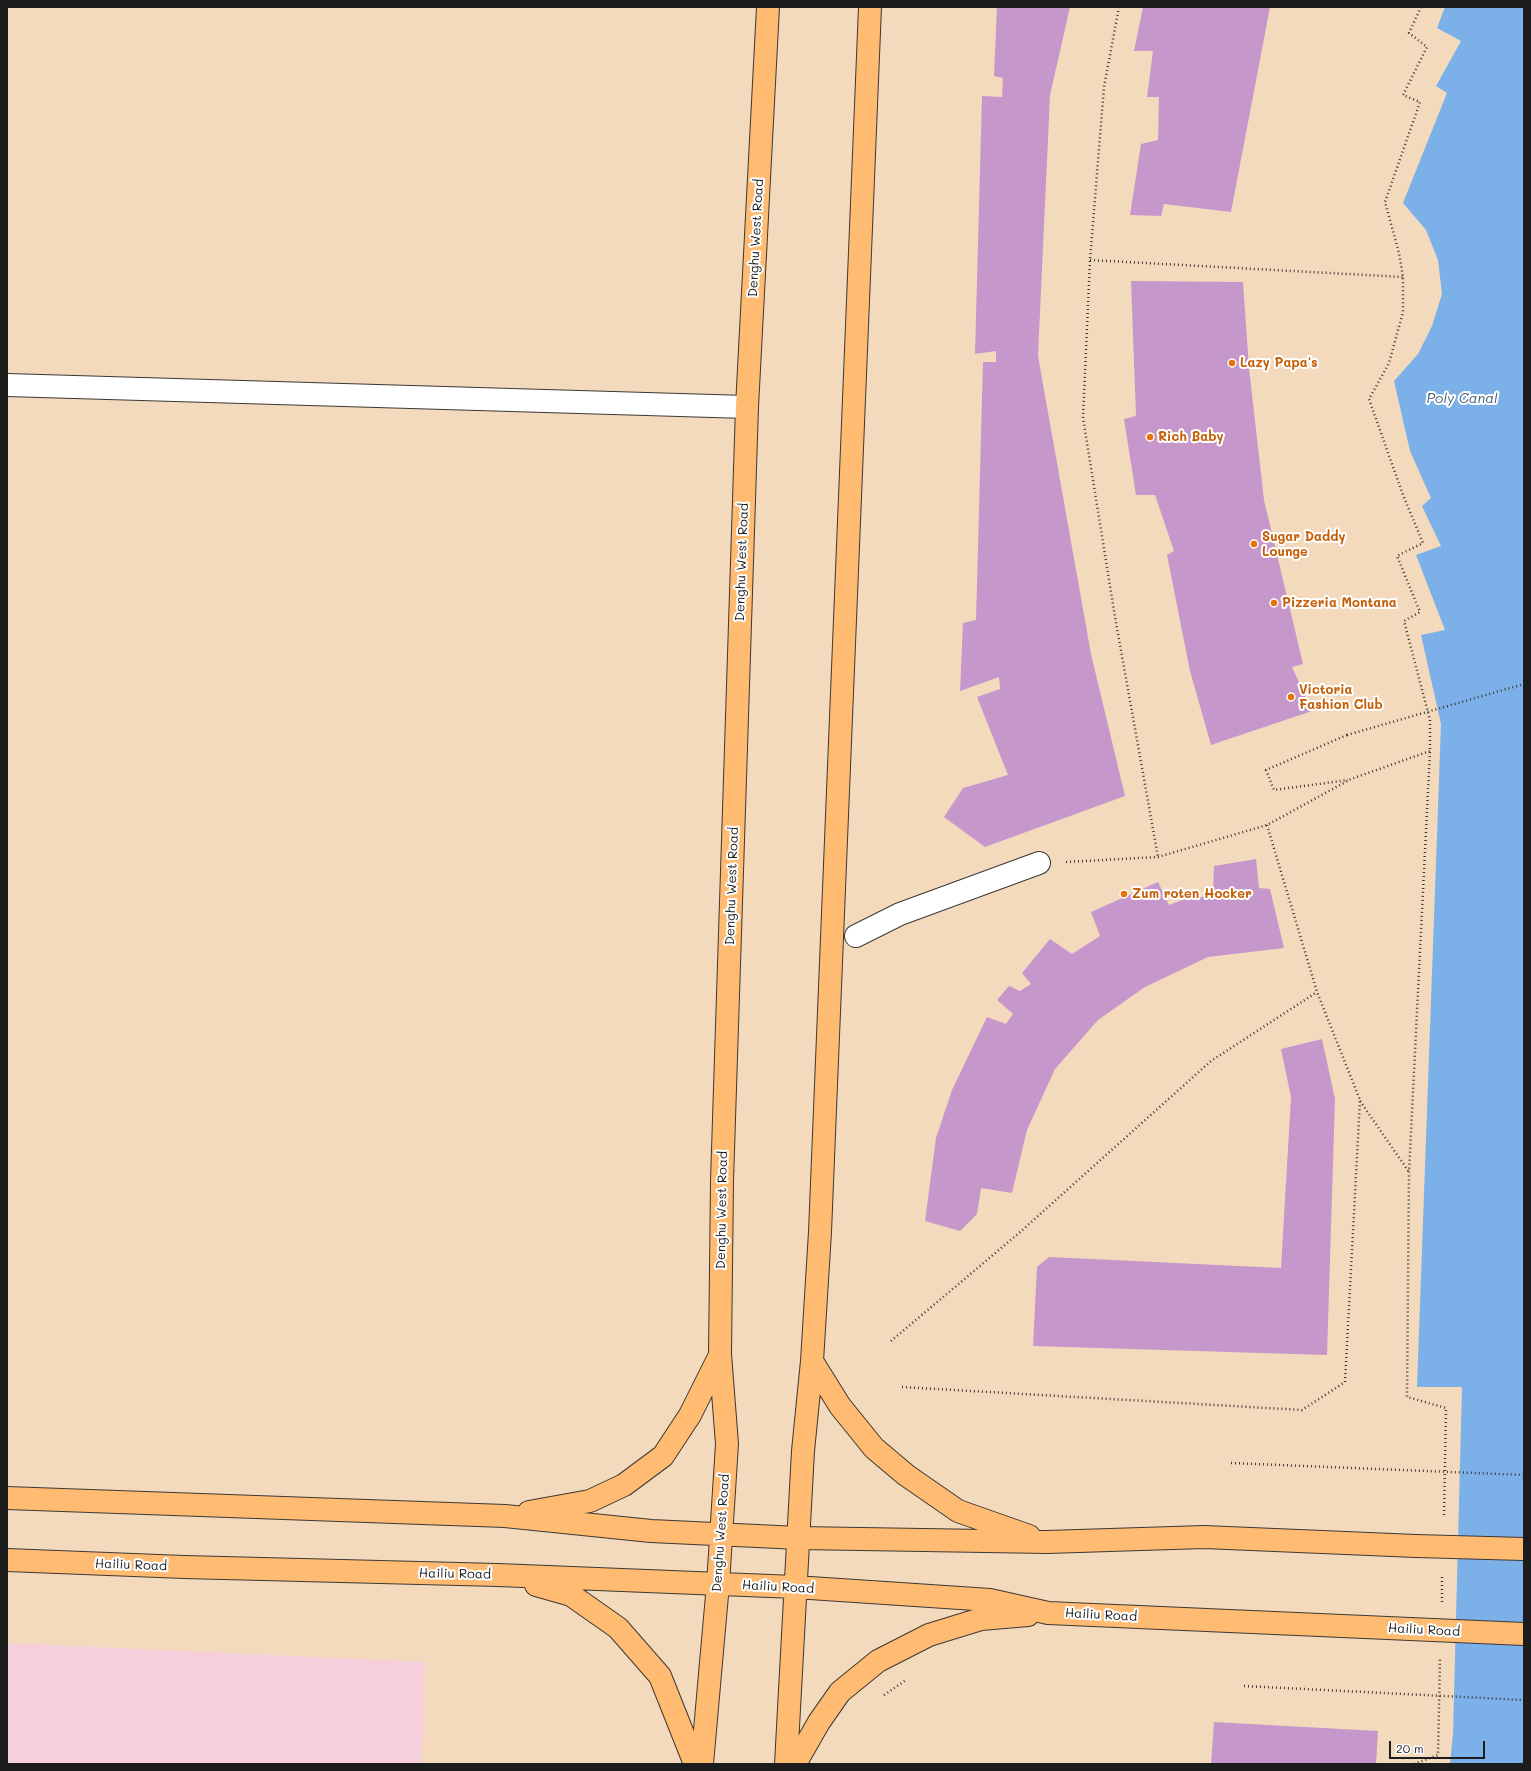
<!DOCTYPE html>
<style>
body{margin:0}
#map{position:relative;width:1531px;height:1771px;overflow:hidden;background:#f3dabc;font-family:Mali,sans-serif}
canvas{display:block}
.frame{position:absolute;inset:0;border:8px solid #1c1c1c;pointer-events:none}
.scale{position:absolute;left:1389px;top:1741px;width:96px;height:18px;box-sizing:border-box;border:2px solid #1c1c1c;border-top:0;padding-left:5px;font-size:12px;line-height:14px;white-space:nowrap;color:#1c1c1c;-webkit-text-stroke:3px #fff;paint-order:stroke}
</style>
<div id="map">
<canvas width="1531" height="1771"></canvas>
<div class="frame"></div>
<div class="scale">20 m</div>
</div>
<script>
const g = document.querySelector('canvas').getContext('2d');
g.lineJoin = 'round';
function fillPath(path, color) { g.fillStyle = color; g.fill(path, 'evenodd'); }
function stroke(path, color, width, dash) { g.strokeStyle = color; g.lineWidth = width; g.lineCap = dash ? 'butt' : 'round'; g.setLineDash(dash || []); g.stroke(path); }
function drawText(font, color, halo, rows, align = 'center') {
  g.font = font + ' Mali,sans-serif'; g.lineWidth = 4; g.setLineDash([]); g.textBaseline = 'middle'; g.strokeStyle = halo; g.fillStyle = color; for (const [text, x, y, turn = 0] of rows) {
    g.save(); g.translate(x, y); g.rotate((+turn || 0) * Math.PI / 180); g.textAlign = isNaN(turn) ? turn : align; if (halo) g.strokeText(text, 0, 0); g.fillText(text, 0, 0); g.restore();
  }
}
const built = new Path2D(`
 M 7,1643 L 425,1662 L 422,1764 L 7,1764 Z`);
const water = new Path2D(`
 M 1445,7 L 1524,7 L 1524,1764 L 1450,1764 L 1453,1733 L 1462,1387 L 1417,1387 L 1441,724 L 1421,635 L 1445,630 L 1416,555 L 1441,546 L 1422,506 L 1431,498 L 1410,451 L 1394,381 L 1418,354 L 1432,326 L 1442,294 L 1438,260 L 1426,230 L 1403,203 L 1447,93 L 1436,86 L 1461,41 L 1437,28 Z`);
const building = new Path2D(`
 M 997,7 L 1070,7 L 1050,95 L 1038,356 L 1091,654 L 1125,796 L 985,847 L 944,817 L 963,788 L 1008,775 L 977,697 L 1000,689 L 999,677 L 960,691 L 963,623 L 976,620 L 983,362 L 996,362 L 996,351 L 975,354 L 982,96 L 1002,97 L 1003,78 L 994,76 Z
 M 1143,7 L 1270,7 L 1231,212 L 1164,204 L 1161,216 L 1130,215 L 1141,144 L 1158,140 L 1159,97 L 1147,97 L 1153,51 L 1134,51 Z
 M 1131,281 L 1243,282 L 1249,368 L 1264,500 L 1303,664 L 1292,667 L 1312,711 L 1211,745 L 1190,671 L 1167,555 L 1174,551 L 1155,495 L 1136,495 L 1124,419 L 1136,416 Z
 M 1256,859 L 1259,888 L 1270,889 L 1284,948 L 1208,957 L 1145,987 L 1098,1020 L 1055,1069 L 1027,1130 L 1012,1193 L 981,1188 L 977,1214 L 960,1231 L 925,1221 L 936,1138 L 952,1090 L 987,1017 L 1006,1024 L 1013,1014 L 997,1000 L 1009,986 L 1020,991 L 1031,984 L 1022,973 L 1050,939 L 1072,954 L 1100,936 L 1091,912 L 1158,882 L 1169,905 L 1182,900 L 1213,895 L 1214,866 Z
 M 1322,1039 L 1335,1099 L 1327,1355 L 1033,1346 L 1037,1267 L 1049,1257 L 1281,1268 L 1291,1097 L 1281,1049 Z
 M 1214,1722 L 1378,1731 L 1376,1764 L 1211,1764 Z`);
const path = new Path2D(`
 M 1119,7 L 1104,87 L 1090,260 L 1083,418 L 1115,617 L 1158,857
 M 1421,7 L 1409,33 L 1427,47 L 1403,95 L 1420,102 L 1385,202 L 1399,253 L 1403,277 L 1403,312 L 1389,363 L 1369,399 L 1403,495 L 1423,543 L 1397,556 L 1420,612 L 1404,621 L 1430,720 L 1430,751 L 1409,1172 L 1407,1397 L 1446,1408 L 1444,1518
 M 1090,260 L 1403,277
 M 1347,735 L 1266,770 L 1274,790 L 1348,780
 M 1066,862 L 1158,857 L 1267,825 L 1351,779 L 1430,751
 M 1360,1101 L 1409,1172
 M 891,1341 L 1019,1233 L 1211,1061 L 1317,992
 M 902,1387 L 1302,1410 L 1345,1382 L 1360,1100 L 1317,992 L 1267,825
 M 1442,1602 L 1442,1575
 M 884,1695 L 906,1680
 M 1414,1764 L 1438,1755 L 1440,1657`);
const minor = new Path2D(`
 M 7,385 L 747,407
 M 856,936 L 900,914 L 1039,863`);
const major = new Path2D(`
 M 812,1361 L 840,1406 L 874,1448 L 906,1475 L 958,1511 L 1029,1536
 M 7,1498 L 505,1516 L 651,1531 L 799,1538 L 1047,1542 L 1204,1537 L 1416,1546
 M 529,1512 L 590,1501 L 624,1485 L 663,1456 L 690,1415 L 720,1355
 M 7,1560 L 184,1567 L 498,1575 L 795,1587 L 990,1600 L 1048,1613 L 1410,1629
 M 536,1585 L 571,1595 L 618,1628 L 660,1676 L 695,1764
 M 702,1764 L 718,1584 L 727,1444 L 720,1354 L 722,1181 L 747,407 L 768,7
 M 786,1764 L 803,1451 L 812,1361 L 820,1232 L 870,7
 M 795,1764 L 819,1722 L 840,1692 L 878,1661 L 929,1635 L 981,1619 L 1028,1615`);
const pathBridge = new Path2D(`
 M 1347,735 L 1524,684
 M 1231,1463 L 1524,1475
 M 1244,1686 L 1524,1700`);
const majorBridge = new Path2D(`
 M 1416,1546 L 1524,1549
 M 1410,1629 L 1524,1634`);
const markers = [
 [1232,363,4,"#e8710a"],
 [1150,437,4,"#e8710a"],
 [1254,544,4,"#e8710a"],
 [1274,603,4,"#e8710a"],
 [1291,697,4,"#e8710a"],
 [1124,894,4,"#e8710a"]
];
const streetNames = [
 ["Denghu West Road",756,238,-87],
 ["Denghu West Road",742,562,-88],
 ["Denghu West Road",732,886,-88],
 ["Denghu West Road",722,1210,-89],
 ["Denghu West Road",721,1533,-86],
 ["Hailiu Road",131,1565,2],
 ["Hailiu Road",455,1574,1],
 ["Hailiu Road",778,1587,3],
 ["Hailiu Road",1101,1615,3],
 ["Hailiu Road",1424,1630,3]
];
const foodNames = [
 ["Lazy Papa's",1240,363],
 ["Rich Baby",1158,437],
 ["Sugar Daddy",1262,537],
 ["Lounge",1262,552],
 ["Pizzeria Montana",1282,603],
 ["Victoria",1299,690],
 ["Fashion Club",1299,705],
 ["Zum roten Hocker",1132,894]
];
const waterNames = [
 ["Poly Canal",1462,399]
];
fillPath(built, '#f5cfdb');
fillPath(water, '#7bb0e9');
fillPath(building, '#c697cb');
stroke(minor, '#3c3834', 24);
stroke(major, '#3c3834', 24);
stroke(path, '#3c3834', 2.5, [1, 3]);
stroke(minor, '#fff', 22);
stroke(major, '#febb71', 22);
stroke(majorBridge, '#3c3834', 24, []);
stroke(pathBridge, '#3c3834', 2.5, [1, 3]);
stroke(majorBridge, '#febb71', 22);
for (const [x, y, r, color] of markers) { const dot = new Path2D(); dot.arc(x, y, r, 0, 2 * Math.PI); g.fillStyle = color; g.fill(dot); stroke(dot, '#fff', 1.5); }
drawText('13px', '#1c1c1c', '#fff', streetNames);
drawText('bold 13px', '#c56008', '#fff', foodNames, 'left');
drawText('italic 14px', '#475f78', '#fff', waterNames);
</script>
